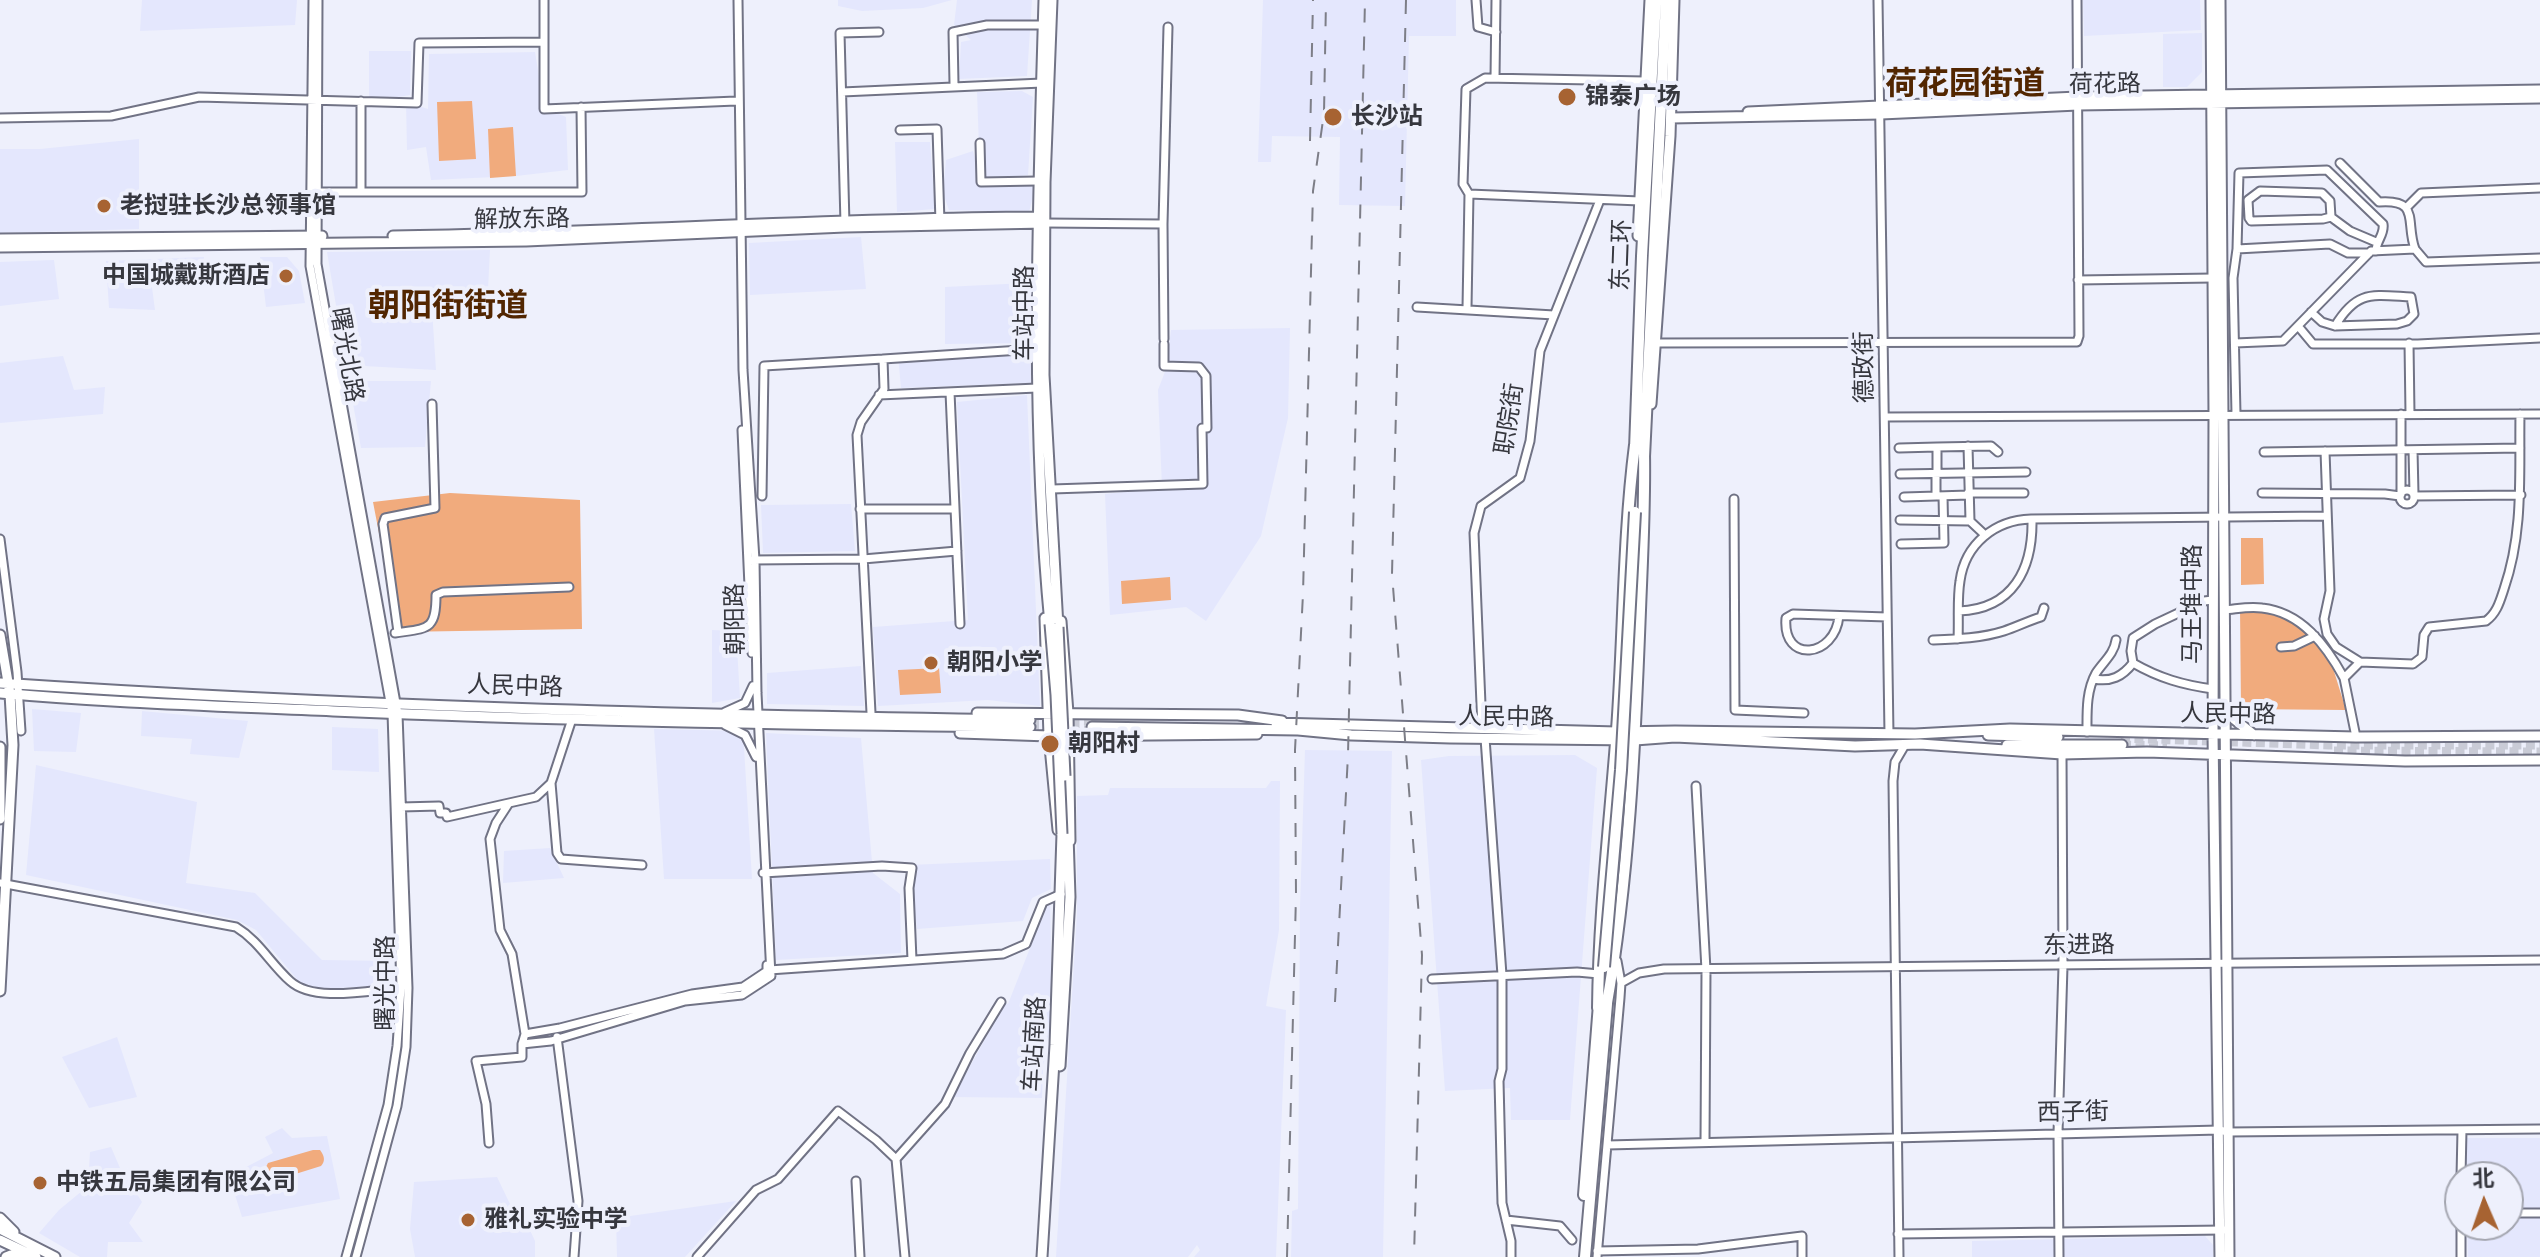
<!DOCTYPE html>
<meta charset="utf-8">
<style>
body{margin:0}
#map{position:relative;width:2540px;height:1257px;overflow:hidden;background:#eef0fc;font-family:"Fira Sans Condensed","Noto Sans SC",sans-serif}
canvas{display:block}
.north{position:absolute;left:2444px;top:1161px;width:80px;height:80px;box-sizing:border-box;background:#eef0fc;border:2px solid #a4a6b0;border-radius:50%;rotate:358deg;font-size:22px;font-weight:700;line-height:32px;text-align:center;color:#36373e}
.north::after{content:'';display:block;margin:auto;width:28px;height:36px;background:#a76332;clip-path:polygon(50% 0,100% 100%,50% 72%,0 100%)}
</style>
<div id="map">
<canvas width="2540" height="1257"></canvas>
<div class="north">北</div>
</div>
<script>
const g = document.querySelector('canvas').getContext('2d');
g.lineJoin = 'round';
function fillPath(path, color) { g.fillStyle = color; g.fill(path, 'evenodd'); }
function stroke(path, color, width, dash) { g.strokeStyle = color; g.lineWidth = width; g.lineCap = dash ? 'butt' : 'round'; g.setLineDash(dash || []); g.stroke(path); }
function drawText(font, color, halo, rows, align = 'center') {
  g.font = font + ' "Fira Sans Condensed","Noto Sans SC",sans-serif'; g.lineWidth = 8; g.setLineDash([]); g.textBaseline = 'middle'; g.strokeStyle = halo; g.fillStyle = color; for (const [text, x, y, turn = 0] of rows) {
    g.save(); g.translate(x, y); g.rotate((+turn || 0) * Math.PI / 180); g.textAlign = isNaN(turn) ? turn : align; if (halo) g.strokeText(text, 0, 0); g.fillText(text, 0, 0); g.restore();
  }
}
const built = new Path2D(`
 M 142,0 L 297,0 L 295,25 L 140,31 Z
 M 838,0 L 952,0 L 923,8 L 862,11 L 838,6 Z
 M 957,0 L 1032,0 L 1027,76 L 959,79 L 961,42 L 971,40 L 954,25 Z
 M 1263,0 L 1456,0 L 1456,36 L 1409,36 L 1405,206 L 1339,205 L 1340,137 L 1272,136 L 1271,162 L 1258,162 Z
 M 2083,0 L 2200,0 L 2201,30 L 2084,36 Z
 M 2202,33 L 2202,72 L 2187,87 L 2163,87 L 2163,34 Z
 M 369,51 L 411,51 L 410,95 L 369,102 Z
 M 535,52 L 544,108 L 566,117 L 568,170 L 516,176 L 431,180 L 426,147 L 407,150 L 406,102 L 428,109 L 429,54 Z
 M 1022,91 L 1033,97 L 1028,175 L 986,182 L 1036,186 L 1029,212 L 949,210 L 943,193 L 946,160 L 973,151 L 980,176 L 977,92 Z
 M 139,139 L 139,229 L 0,233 L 0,149 L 40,149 Z
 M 895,142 L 930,142 L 935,209 L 897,212 Z
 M 861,237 L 866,289 L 750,295 L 749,243 Z
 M 490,250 L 488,289 L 409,288 L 431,294 L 436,370 L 346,365 L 327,252 Z
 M 204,257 L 201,279 L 151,280 L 155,310 L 109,308 L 106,261 Z
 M 260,257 L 287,257 L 299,271 L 305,303 L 266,307 Z
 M 54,260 L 59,299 L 0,306 L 0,262 Z
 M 1026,283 L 1028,343 L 945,344 L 945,287 Z
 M 1290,328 L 1288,418 L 1261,536 L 1206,621 L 1186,607 L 1110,615 L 1105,494 L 1162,488 L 1158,390 L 1166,369 L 1171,330 Z
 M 1030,347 L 1031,383 L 901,388 L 898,355 Z
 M 63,356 L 74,390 L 105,387 L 103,414 L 0,423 L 0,363 Z
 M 349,381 L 431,381 L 425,447 L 361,448 Z
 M 1027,395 L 1040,706 L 988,700 L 878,706 L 873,627 L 968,620 L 957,402 Z
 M 851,504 L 855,551 L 763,553 L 761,505 Z
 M 712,630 L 736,631 L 740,698 L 712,703 Z
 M 861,666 L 864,706 L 767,704 L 767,673 Z
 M 32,709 L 81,713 L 76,752 L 34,751 Z
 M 142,711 L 248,721 L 239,758 L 190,754 L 192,739 L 141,736 Z
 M 332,727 L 378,729 L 379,772 L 332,770 Z
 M 654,729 L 743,731 L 752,879 L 664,879 Z
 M 766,733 L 861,738 L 873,873 L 900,894 L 901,953 L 776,960 Z
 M 1305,750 L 1392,751 L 1383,1257 L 1291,1257 L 1292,1211 L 1298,1209 L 1300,907 Z
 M 1575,755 L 1597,768 L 1570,1120 L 1511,1120 L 1510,1088 L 1445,1091 L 1421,760 L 1449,756 Z
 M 36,765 L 197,802 L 186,883 L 255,893 L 322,960 L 388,961 L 390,985 L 322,989 L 300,983 L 256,930 L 237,920 L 26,875 Z
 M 1271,781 L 1280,781 L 1279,930 L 1266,1006 L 1286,1010 L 1276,1257 L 1194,1257 L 1200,1250 L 1197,1245 L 1188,1257 L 1056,1257 L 1077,914 L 1077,796 L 1108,795 L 1110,788 L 1266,788 Z
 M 550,848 L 564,878 L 503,883 L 504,851 Z
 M 1050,859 L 1051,889 L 1032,898 L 1023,921 L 917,929 L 909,865 Z
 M 1050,897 L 1052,1012 L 1043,1068 L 1042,1098 L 953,1097 L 1005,1003 L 1008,1004 Z
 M 117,1037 L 137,1097 L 89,1108 L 62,1057 Z
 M 282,1128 L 292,1138 L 327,1136 L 340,1199 L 242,1217 L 229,1176 L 273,1153 L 265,1137 Z
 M 2467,1138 L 2540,1138 L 2540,1210 L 2508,1210 L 2508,1177 L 2466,1177 Z
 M 111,1147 L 120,1168 L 142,1202 L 129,1223 L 143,1242 L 108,1242 L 107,1257 L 80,1257 L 39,1233 L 59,1210 L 88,1186 L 90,1152 Z
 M 497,1177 L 510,1204 L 521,1211 L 535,1241 L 535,1257 L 415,1257 L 410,1229 L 414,1182 Z
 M 736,1201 L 685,1257 L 617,1257 L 616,1218 Z
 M 2508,1217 L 2540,1217 L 2540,1257 L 2468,1257 L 2467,1225 L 2508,1225 Z
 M 2205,1236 L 2213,1245 L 2213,1257 L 1972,1257 L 1972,1241 Z`);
const green = new Path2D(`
 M 472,101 L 476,159 L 439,161 L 437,102 Z
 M 513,127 L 516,176 L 490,178 L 488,129 Z
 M 450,493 L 580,500 L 582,629 L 398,632 L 373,502 Z
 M 2241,538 L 2263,538 L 2264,584 L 2241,585 Z
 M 1170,577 L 1171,600 L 1122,604 L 1121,581 Z
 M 2240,607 L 2285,610 L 2328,652 L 2346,710 L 2241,709 Z
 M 939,668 L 941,693 L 900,695 L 898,670 Z
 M 313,1150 L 320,1150 C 324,1155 326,1161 321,1166 L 273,1181 L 266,1177 L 264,1171 L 268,1163 Z`);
const majorTunnel = new Path2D(`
 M 1030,720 L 1092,721
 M 1030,727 L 1092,727
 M 2121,738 L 2329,745 L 2540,745
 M 2122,745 L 2167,746
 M 2334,751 L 2540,752`);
const minor = new Path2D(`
 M 313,0 L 310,266 L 392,713 L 401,988 L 397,1046 L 388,1105 L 346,1257
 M 318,0 L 317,264 L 398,714 L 408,988 L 406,1047 L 397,1106 L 356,1257
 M 544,0 L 544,109 L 736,101
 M 1476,0 L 1478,27 L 1496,32
 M 1878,0 L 1889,733
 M 1495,78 L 1496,0
 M 954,84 L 953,32 L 987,25 L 1046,25
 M 842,92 L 1042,83
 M 361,101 L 361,192
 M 0,118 L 111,116 L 199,97 L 417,103 L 419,43 L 544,42
 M 900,130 L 937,129 L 940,222
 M 980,143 L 981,182 L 1037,181
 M 2340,163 L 2379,202 C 2421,199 2405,222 2415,249
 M 312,192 L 582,192 L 581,107
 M 1469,194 L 1640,201
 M 2407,207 L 2421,193 L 2540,188
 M 2331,217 L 2330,201 L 2322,193 L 2260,191 L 2248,200 L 2249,218 L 2251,221 L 2323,219 L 2331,217 L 2350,231 L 2376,242
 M 1045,223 L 1163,224 L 1164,339
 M 845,224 L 840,33 L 879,32
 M 1163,224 L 1168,27
 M 2237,249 L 2330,244 L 2348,253 L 2369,253
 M 2078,280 L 2213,278
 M 1417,307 L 1554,315
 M 1467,308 L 1469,194 L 1463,184 L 1466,89 L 1485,78 L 1645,81
 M 2311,312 L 2322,322 L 2335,326 L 2397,324 L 2407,321 L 2414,314 L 2411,297 C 2371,295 2357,290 2335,326
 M 2298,326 L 2313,344 L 2418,344 L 2540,338
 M 1656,343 L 2077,342 L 2079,336 L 2077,0
 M 2235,343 L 2283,341 L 2371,251 L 2415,249 L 2426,262 L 2540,258
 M 2409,343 L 2410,414
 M 883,359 L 1036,349
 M 950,392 L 960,624
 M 879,395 L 1037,388
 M 2236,414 L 2233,278 L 2237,249 L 2239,173 L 2327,170 L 2383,224 C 2385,234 2376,241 2376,251
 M 1886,417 L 2540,414
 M 742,430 L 752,653
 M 1968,446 L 1970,521
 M 1899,448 L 1937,447
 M 2413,450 L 2414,494
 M 2325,451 L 2330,591 L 2324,619 L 2327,634 L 2336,647 L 2360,662 L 2413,664 L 2422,657 L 2424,635 L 2429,627 L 2486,621 C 2497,613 2500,601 2504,589 C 2524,531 2519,474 2520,414
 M 2264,452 L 2520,448
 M 1936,473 L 1936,496
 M 1937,473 L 1937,447 L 1991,446 L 1998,452
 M 1900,474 L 2026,472
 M 1052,489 L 1203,484 L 1202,428 L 1207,428 L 1206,376 L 1199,367 L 1164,366 L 1164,344
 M2400 497a7 7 0 1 1 14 0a7 7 0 1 1-14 0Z
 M 1968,493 L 2024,493
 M 2262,493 L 2385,494 L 2400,496
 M 2401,494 L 2401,414
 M 762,496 L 764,366 L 883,359 L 884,389 L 861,422 L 857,435 L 871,713
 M 2414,496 L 2521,495
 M 1904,497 L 1969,495
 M 1734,499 L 1735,710 L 1804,713
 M 860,509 L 955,509
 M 1900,520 L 1970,521 L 1985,535
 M 0,539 L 17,672 L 21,731
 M 1901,544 L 1944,543 L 1943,496
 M 752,560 L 863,559 L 957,551
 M 2224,610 C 2237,609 2249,606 2262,608 C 2301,612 2326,645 2344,678
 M 1959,611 C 2013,609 2033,569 2032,519
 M 1839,616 C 1835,658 1782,664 1786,618 L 1793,614 L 1887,617
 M 398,632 L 383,524 L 385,518 L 435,508 L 432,404
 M 395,633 C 428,628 436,631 436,595 L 443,592 L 569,587
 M 1958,639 C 1959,620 1957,599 1960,581 C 1965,544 1995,520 2031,519 L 2326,516
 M 1933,640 C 1957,639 1982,638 2004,631 C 2016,627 2028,621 2041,617 L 2044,608
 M 2281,647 L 2294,646 L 2315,636
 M 2094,679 C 2111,682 2122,677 2133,663
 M 2213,689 C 2183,685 2159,678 2133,663 L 2131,651 L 2133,638 L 2155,624 L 2204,601 L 2213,600
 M 725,712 L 745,703 L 753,686
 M 725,725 L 745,735 L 756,757
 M 1482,729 L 1474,533 L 1481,506 L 1520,478 L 1530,441 L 1540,351 L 1600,200
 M 2087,732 C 2087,712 2086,691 2096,673 C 2104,661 2114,654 2116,640
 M 2356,737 L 2344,678 L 2360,662
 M 1485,738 L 1502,975 L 1502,1069 L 1499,1081 L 1502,1203 L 1511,1241 L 1511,1257
 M 551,783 L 557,853 L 561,859 L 642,865
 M 1696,786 L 1706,970 L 1705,1141
 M 401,807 L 439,806 L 440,813 L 446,813 L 447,817 L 509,803
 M 763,873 L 882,866 L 912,868 L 909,888 L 912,960
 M 0,883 L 236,927 C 259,941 270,963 290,981 C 314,1003 370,990 401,988
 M 769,970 L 1003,954 L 1026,944 L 1043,902 L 1061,894
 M 1432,979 L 1577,972 L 1599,974
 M 1621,983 L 1639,973 L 1664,969 L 2540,960
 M 525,1034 L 560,1028 L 692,994 L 743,987 L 767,971 L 767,965
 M 557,1037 L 578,1201 L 574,1257
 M 522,1044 L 551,1041 L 685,1001 L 742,995 L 771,976 L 757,693 L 755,560 L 743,370 L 738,0
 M 489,1143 L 486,1104 L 476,1061 L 522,1057 L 522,1044 L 525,1034 L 512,954 L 500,930 L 490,839 L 496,823 L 509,803 L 536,797 L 551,783 L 572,719
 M 1607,1145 L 2219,1130 L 2228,1132 L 2540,1129
 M 896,1159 L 945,1104 L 970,1053 L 1001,1002
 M 2461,1177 L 2462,1130
 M 856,1181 L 860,1257
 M 2508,1213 L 2540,1213
 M 1506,1220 L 1560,1226 L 1572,1240
 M 2461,1225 L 2461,1257
 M 1898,1234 L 2224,1230
 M 1597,1251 L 1698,1249 L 1802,1236 L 1802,1257
 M 697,1257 L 756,1190 L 778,1179 L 838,1111 L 876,1140 L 896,1159 L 905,1257
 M 1597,1257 L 1620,998 L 1621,983 L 1617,961
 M 1899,1257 L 1893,781 L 1895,762 L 1905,745
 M 2059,1257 L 2058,1133 L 2063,966 L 2062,754`);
const major = new Path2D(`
 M 1044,0 C 1038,209 1030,416 1050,624
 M 1052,0 L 1045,182 L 1044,375 L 1058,627
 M 2211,0 L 2214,414 L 2213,734 L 2220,1257
 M 2220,0 L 2229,1257
 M 1748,112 L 2078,97 L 2540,90
 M 1671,118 L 1881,114 L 2078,105 L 2540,98
 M 393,236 C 608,233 822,218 1037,217
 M 1638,236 L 1650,0
 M 0,239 L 322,236
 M 0,247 L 526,241 L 845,227 L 1045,223
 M 1651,404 L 1670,136 L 1674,0
 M 1045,618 L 1049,736 L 1058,830
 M 1061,621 L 1068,713 L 1070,841
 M 0,635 L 10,694 L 13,745 L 0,991
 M 0,683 C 343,706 687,715 1030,720
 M 0,693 C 110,703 222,706 333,711 C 565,721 798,725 1030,727
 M 2226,706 L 2234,719 L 2254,735
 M 977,713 L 1238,715 L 1282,721
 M 1276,723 L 1617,732 L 1675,731 L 1915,734 L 2010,729 L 2356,737 L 2540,736
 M 1092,727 L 1298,730 L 1351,735 L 1450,738 L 1635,740 L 1675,737 L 1855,746 L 1920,744 L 2062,754 L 2147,752 L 2405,761 L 2540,760
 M 960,733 L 1049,736 L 1257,734
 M 1988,735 L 2058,737
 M 2007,745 L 2122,745
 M 0,747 L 0,819
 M 1060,1066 L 1070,897 L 1068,835
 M 0,1218 L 14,1232
 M 0,1229 L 55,1257
 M 0,1240 L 36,1257
 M 6,1257 L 11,1255 L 30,1257
 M 1042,1257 L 1055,1045 L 1062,834`);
const highway = new Path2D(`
 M 1635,449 L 1642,256 L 1656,0
 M 1644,457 L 1666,0
 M 1598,1008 C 1599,915 1610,822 1617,730 C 1624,635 1623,539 1635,445
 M 1606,1009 C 1629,878 1635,743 1640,610 C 1642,558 1645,505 1644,453
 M 1584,1195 L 1599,1004
 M 1585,1257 L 1607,1004`);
const rail = new Path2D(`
 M 1406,0 L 1392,574 L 1422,955 L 1414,1257
 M 1310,141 L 1313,0
 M 1335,1002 L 1348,755 L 1365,0
 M 1287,1257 L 1296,895 L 1295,750 L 1303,594 L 1313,191 L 1324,113 L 1326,0`);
const majorBridge = new Path2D(`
 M 1050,624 L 1056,695 L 1062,834
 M 1058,627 L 1065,776`);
const highwayBridge = new Path2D(`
 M 1604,967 L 1621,770 L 1635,512`);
const markers = [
 [1567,97,10,"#a76332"],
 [1333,117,10,"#a76332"],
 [104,206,8,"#a76332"],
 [286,276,8,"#a76332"],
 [931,663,8,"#a76332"],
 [1050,744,10,"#a76332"],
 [40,1183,8,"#a76332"],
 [468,1220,8,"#a76332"]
];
const streetNames = [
 ["荷花路",2105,85,-1],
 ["解放东路",522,220,-1],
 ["东二环",1622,255,-88],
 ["车站中路",1025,313,-90],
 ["曙光北路",346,355,80],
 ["德政街",1865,367,-91],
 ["职院街",1510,419,-81],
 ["马王堆中路",2193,604,-90],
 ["朝阳路",736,619,-91],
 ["人民中路",515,687,2],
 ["人民中路",2228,715,1],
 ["人民中路",1506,718,1],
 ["东进路",2079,946,-1],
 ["曙光中路",386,983,-90],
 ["车站南路",1035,1044,-87],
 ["西子街",2073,1113,-1]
];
const poiNames = [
 ["锦泰广场",1585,97],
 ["长沙站",1351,117],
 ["老挝驻长沙总领事馆",120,206],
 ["中国城戴斯酒店",270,276,"right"],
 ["朝阳小学",947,663],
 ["朝阳村",1068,744],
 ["中铁五局集团有限公司",56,1183],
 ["雅礼实验中学",484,1220]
];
const districtNames = [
 ["荷花园街道",1965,85],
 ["朝阳街街道",448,307]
];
fillPath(built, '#e4e7fd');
fillPath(green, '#f1ab7d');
stroke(majorTunnel, '#c9cbd6', 9, [9, 4.5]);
stroke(minor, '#717385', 11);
stroke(major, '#717385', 13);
stroke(highway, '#717385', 14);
stroke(minor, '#fff', 7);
stroke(major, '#fff', 9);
stroke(highway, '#fff', 10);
stroke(rail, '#7d7e87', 2, [14, 14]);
stroke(majorBridge, '#717385', 13, []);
stroke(highwayBridge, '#717385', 14, []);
stroke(majorBridge, '#fff', 9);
stroke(highwayBridge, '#fff', 10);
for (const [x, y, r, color] of markers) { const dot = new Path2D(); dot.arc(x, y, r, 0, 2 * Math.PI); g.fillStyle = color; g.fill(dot); stroke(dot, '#eef0fc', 3); }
drawText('24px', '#36373e', '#eef0fc', streetNames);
drawText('bold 24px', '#36373e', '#eef0fc', poiNames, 'left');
drawText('bold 32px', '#522601', '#eef0fc', districtNames);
</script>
